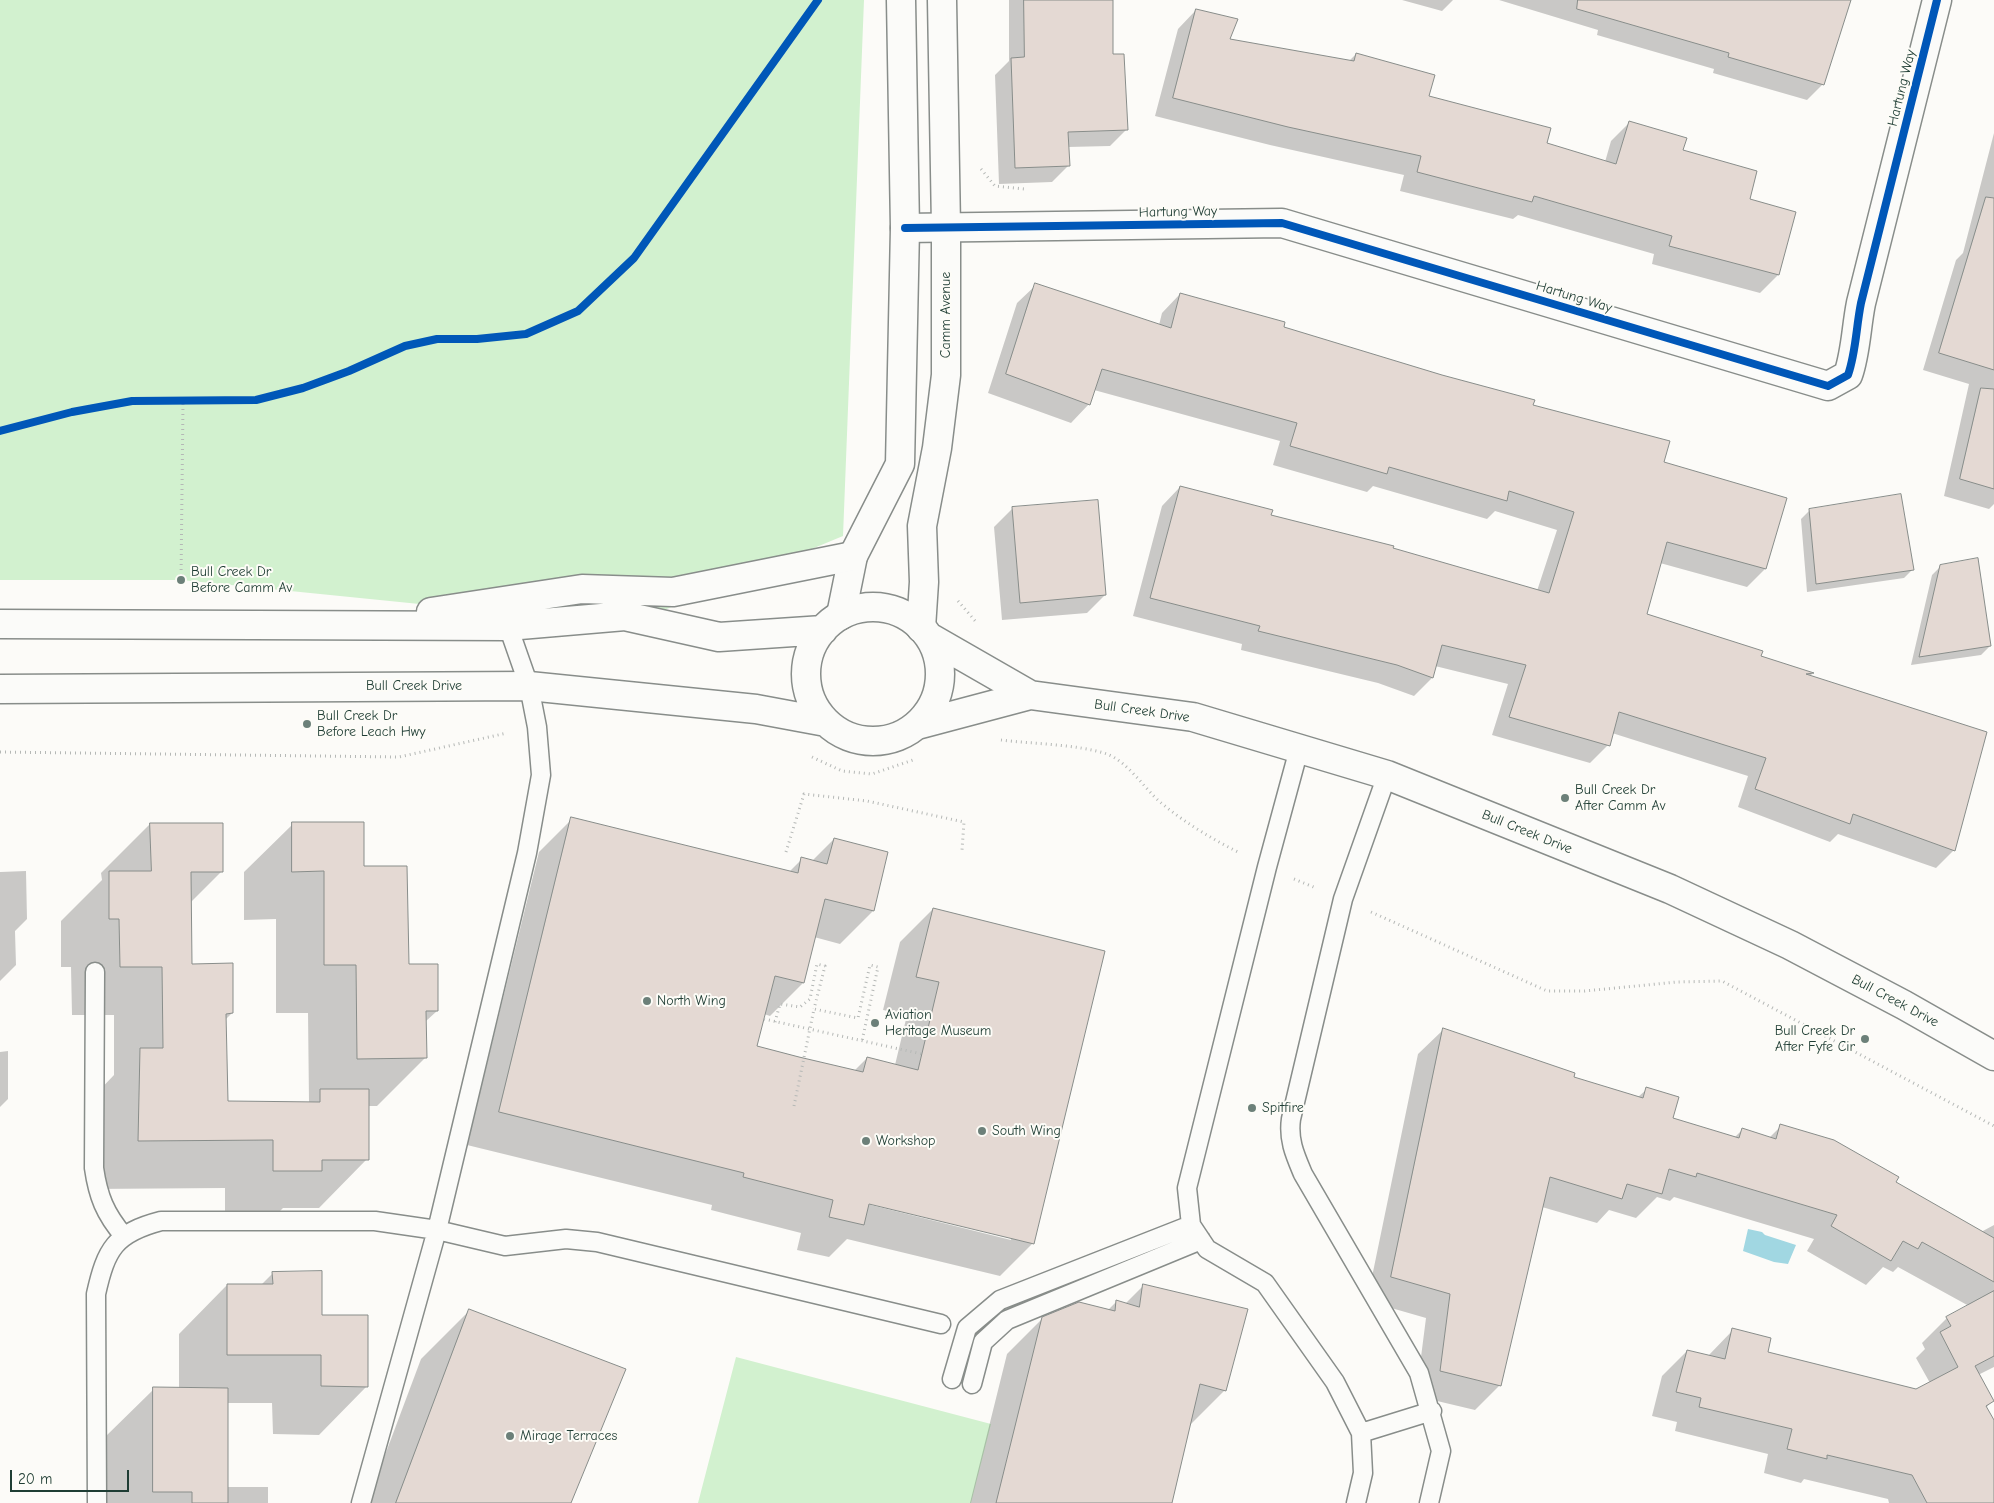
<!DOCTYPE html>
<style>
body{margin:0}
#map{position:relative;width:1994px;height:1503px;overflow:hidden;background:#fcfbf8;font-family:"Comic Neue",sans-serif}
canvas{display:block}
.scale{position:absolute;left:10px;top:1470px;width:119px;height:22px;box-sizing:border-box;border:2px solid #1f3d34;border-top:0;padding-left:6px;font-size:15px;line-height:18px;white-space:nowrap;color:#1f3d34;-webkit-text-stroke:4px #fdfcf7;paint-order:stroke}
</style>
<div id="map">
<canvas width="1994" height="1503"></canvas>
<div class="scale">20 m</div>
</div>
<script>
const g = document.querySelector('canvas').getContext('2d');
g.lineJoin = 'round';
function fillPath(path, color) { g.fillStyle = color; g.fill(path, 'evenodd'); }
function stroke(path, color, width, dash) { g.strokeStyle = color; g.lineWidth = width; g.lineCap = dash ? 'butt' : 'round'; g.setLineDash(dash || []); g.stroke(path); }
function drawText(font, color, halo, rows, align = 'center') {
  g.font = font + ' "Comic Neue",sans-serif'; g.lineWidth = 4; g.setLineDash([]); g.textBaseline = 'middle'; g.strokeStyle = halo; g.fillStyle = color; for (const [text, x, y, turn = 0] of rows) {
    g.save(); g.translate(x, y); g.rotate((+turn || 0) * Math.PI / 180); g.textAlign = isNaN(turn) ? turn : align; if (halo) g.strokeText(text, 0, 0); g.fillText(text, 0, 0); g.restore();
  }
}
const green = new Path2D(`
 M 0,0 L 864,0 L 843,536 L 628,625 L 181,580 L 0,580 Z
 M 736,1357 L 991,1424 L 971,1503 L 698,1503 Z`);
const water = new Path2D(`
 M 1748,1229 L 1762,1232 L 1765,1235 L 1796,1245 L 1788,1264 L 1774,1262 L 1743,1251 Z`);
const shadow = new Path2D(`
 M 1009,0 L 1112,0 L 1112,55 L 1126,130 L 1110,146 L 1068,147 L 1068,166 L 1052,182 L 999,184 L 995,75 L 1009,61 Z
 M 1402,0 L 1453,0 L 1442,11 Z
 M 1499,0 L 1831,0 L 1823,84 L 1807,100 L 1713,73 L 1714,69 L 1597,35 L 1598,30 Z
 M 1196,10 L 1228,40 L 1349,61 L 1356,54 L 1427,97 L 1545,144 L 1605,162 L 1611,141 L 1629,123 L 1682,151 L 1748,200 L 1795,213 L 1778,275 L 1760,293 L 1652,264 L 1654,254 L 1518,215 L 1513,219 L 1400,191 L 1404,175 L 1270,145 L 1155,116 L 1178,29 Z
 M 1994,133 L 1994,504 L 1989,509 L 1944,496 L 1969,384 L 1923,370 L 1956,260 L 1963,253 Z
 M 1036,285 L 1159,325 L 1162,313 L 1180,294 L 1532,406 L 1663,463 L 1765,569 L 1747,587 L 1660,563 L 1645,615 L 1812,674 L 1809,677 L 1954,850 L 1936,868 L 1838,834 L 1830,842 L 1738,807 L 1748,776 L 1612,733 L 1608,745 L 1590,763 L 1492,735 L 1508,684 L 1435,666 L 1432,678 L 1414,696 L 1378,683 L 1241,650 L 1242,644 L 1133,616 L 1162,506 L 1180,487 L 1270,516 L 1537,591 L 1557,530 L 1495,511 L 1487,519 L 1373,486 L 1367,492 L 1273,465 L 1280,441 L 1094,390 L 1089,404 L 1071,423 L 988,393 L 1017,303 Z
 M 1012,509 L 1105,595 L 1087,613 L 1002,620 L 994,527 Z
 M 1810,510 L 1913,569 L 1904,578 L 1807,592 L 1801,519 Z
 M 1941,566 L 1990,646 L 1981,655 L 1911,665 L 1932,575 Z
 M 572,819 L 789,872 L 802,859 L 812,861 L 834,839 L 873,911 L 840,944 L 814,937 L 803,983 L 770,1016 L 764,1014 L 756,1046 L 854,1071 L 867,1058 L 895,1065 L 907,1015 L 883,1010 L 900,942 L 933,909 L 1033,1243 L 1000,1276 L 847,1239 L 829,1257 L 797,1250 L 801,1233 L 711,1210 L 712,1205 L 467,1145 L 539,852 ZM 863,1201 L 1011,1237 L 1011,1240 L 863,1203 Z
 M 150,824 L 222,871 L 190,903 L 191,965 L 232,1013 L 225,1020 L 226,1102 L 309,1103 L 308,1013 L 276,1013 L 276,919 L 244,920 L 244,872 L 293,824 L 363,867 L 408,965 L 437,1011 L 425,1022 L 425,1058 L 377,1106 L 368,1106 L 367,1159 L 319,1208 L 283,1208 L 272,1219 L 225,1219 L 225,1188 L 90,1189 L 92,1098 L 114,1075 L 114,1015 L 72,1015 L 71,967 L 61,967 L 61,921 L 102,880 L 101,873 Z
 M 26,871 L 27,919 L 15,931 L 16,965 L 0,981 L 0,872 Z
 M 1443,1030 L 1572,1078 L 1638,1097 L 1647,1089 L 1671,1119 L 1734,1138 L 1742,1130 L 1769,1138 L 1781,1126 L 1894,1183 L 1981,1232 L 1994,1225 L 1994,1367 L 1978,1375 L 1992,1401 L 1986,1408 L 1994,1423 L 1994,1503 L 1889,1503 L 1888,1499 L 1804,1479 L 1801,1483 L 1764,1473 L 1768,1454 L 1675,1431 L 1677,1422 L 1652,1416 L 1662,1376 L 1687,1351 L 1708,1356 L 1733,1330 L 1766,1353 L 1917,1391 L 1930,1383 L 1916,1358 L 1925,1349 L 1922,1343 L 1947,1318 L 1969,1306 L 1898,1267 L 1893,1272 L 1883,1267 L 1866,1285 L 1807,1251 L 1814,1239 L 1674,1197 L 1670,1201 L 1657,1197 L 1636,1218 L 1609,1210 L 1597,1223 L 1542,1207 L 1500,1385 L 1475,1410 L 1416,1396 L 1426,1318 L 1367,1301 L 1418,1054 Z
 M 8,1051 L 8,1099 L 0,1107 L 0,1052 Z
 M 273,1273 L 321,1316 L 367,1386 L 319,1435 L 273,1434 L 272,1403 L 227,1403 L 227,1487 L 268,1487 L 268,1503 L 105,1503 L 105,1437 L 154,1389 L 179,1389 L 179,1334 L 227,1285 L 261,1285 Z
 M 1144,1285 L 1225,1390 L 1190,1425 L 1171,1503 L 970,1503 L 1007,1354 L 1043,1318 L 1108,1310 L 1117,1301 L 1125,1304 Z
 M 469,1311 L 570,1503 L 367,1503 L 421,1359 Z`);
const building = new Path2D(`
 M 1024,0 L 1113,0 L 1113,54 L 1124,54 L 1128,130 L 1068,132 L 1070,166 L 1015,168 L 1011,58 L 1024,57 Z
 M 1578,0 L 1851,0 L 1824,85 L 1728,57 L 1729,53 L 1577,9 Z
 M 1196,9 L 1238,19 L 1230,39 L 1354,61 L 1356,53 L 1435,75 L 1429,96 L 1551,128 L 1547,143 L 1616,164 L 1629,121 L 1687,138 L 1683,150 L 1757,171 L 1750,199 L 1796,212 L 1779,275 L 1669,246 L 1672,236 L 1534,196 L 1532,202 L 1417,172 L 1421,156 L 1288,127 L 1173,98 Z
 M 1986,197 L 1994,198 L 1994,370 L 1939,353 Z
 M 1035,283 L 1171,328 L 1180,293 L 1285,322 L 1284,327 L 1442,375 L 1535,400 L 1533,405 L 1670,441 L 1664,462 L 1787,498 L 1766,569 L 1667,542 L 1647,614 L 1763,651 L 1761,656 L 1814,673 L 1806,674 L 1987,732 L 1955,851 L 1853,814 L 1850,824 L 1755,789 L 1766,758 L 1619,712 L 1610,746 L 1509,717 L 1526,665 L 1442,645 L 1433,678 L 1397,665 L 1258,631 L 1260,626 L 1150,598 L 1180,486 L 1273,510 L 1271,515 L 1394,546 L 1393,548 L 1549,593 L 1574,512 L 1509,491 L 1507,501 L 1389,467 L 1387,474 L 1290,446 L 1297,423 L 1102,369 L 1090,405 L 1006,374 Z
 M 1981,388 L 1994,389 L 1994,489 L 1960,479 Z
 M 1901,494 L 1914,570 L 1816,584 L 1809,509 Z
 M 1098,500 L 1106,595 L 1020,603 L 1012,507 Z
 M 1978,558 L 1991,646 L 1919,657 L 1940,565 Z
 M 571,817 L 798,873 L 801,857 L 827,864 L 834,838 L 888,852 L 874,911 L 825,899 L 804,983 L 775,976 L 757,1046 L 799,1057 L 863,1072 L 867,1057 L 918,1070 L 939,982 L 916,977 L 933,908 L 1105,951 L 1034,1244 L 869,1204 L 864,1225 L 829,1217 L 833,1200 L 743,1177 L 744,1173 L 499,1112 Z
 M 292,822 L 364,822 L 364,866 L 407,866 L 409,964 L 438,964 L 438,1011 L 426,1011 L 427,1058 L 357,1059 L 356,965 L 324,965 L 324,871 L 292,872 Z
 M 150,823 L 223,823 L 223,872 L 191,872 L 192,964 L 233,963 L 233,1013 L 226,1014 L 228,1101 L 320,1102 L 320,1089 L 369,1089 L 369,1160 L 322,1160 L 322,1171 L 273,1171 L 273,1140 L 138,1141 L 140,1048 L 163,1048 L 162,967 L 120,967 L 119,919 L 109,919 L 109,871 L 151,871 Z
 M 1443,1028 L 1575,1073 L 1574,1077 L 1643,1098 L 1646,1087 L 1679,1097 L 1673,1118 L 1739,1138 L 1742,1128 L 1776,1139 L 1780,1124 L 1834,1140 L 1899,1177 L 1896,1182 L 1994,1238 L 1994,1282 L 1922,1242 L 1918,1249 L 1903,1241 L 1891,1261 L 1831,1226 L 1837,1215 L 1697,1173 L 1696,1177 L 1669,1169 L 1662,1194 L 1627,1184 L 1622,1199 L 1550,1177 L 1501,1386 L 1440,1371 L 1450,1294 L 1391,1277 Z
 M 322,1271 L 322,1315 L 368,1315 L 368,1387 L 321,1386 L 321,1355 L 227,1355 L 227,1284 L 273,1284 L 272,1272 Z
 M 1143,1284 L 1248,1309 L 1226,1391 L 1200,1384 L 1172,1503 L 996,1503 L 1042,1317 L 1079,1302 L 1115,1311 L 1116,1300 L 1139,1307 Z
 M 1994,1291 L 1994,1356 L 1975,1366 L 1994,1401 L 1986,1406 L 1994,1420 L 1994,1503 L 1927,1503 L 1912,1475 L 1827,1455 L 1827,1459 L 1787,1449 L 1792,1429 L 1699,1407 L 1701,1398 L 1676,1392 L 1687,1350 L 1725,1359 L 1732,1328 L 1771,1338 L 1768,1352 L 1916,1389 L 1958,1367 L 1940,1332 L 1951,1326 L 1946,1317 Z
 M 469,1309 L 626,1369 L 571,1503 L 396,1503 Z
 M 153,1387 L 228,1388 L 228,1503 L 192,1503 L 192,1492 L 153,1492 Z`);
const path = new Path2D(`
 M 981,169 L 995,186 L 1025,189
 M 181,580 L 183,402
 M 958,601 L 977,623
 M 1001,740 C 1033,744 1076,744 1107,754 C 1128,762 1144,788 1160,802 C 1185,823 1212,839 1240,853
 M 0,752 L 399,757 L 507,733
 M 812,757 L 842,771 L 872,774 L 913,760
 M 786,852 L 804,794 L 867,801 L 964,822 L 962,850
 M 1294,879 L 1316,888
 M 1371,912 L 1547,991 L 1585,991 L 1677,982 L 1722,981 L 1994,1126
 M 764,1019 L 922,1054
 M 775,1022 L 780,1004 L 800,1007 L 810,999 L 817,964 L 825,966 L 814,1009
 M 794,1106 L 814,1009 L 858,1018 L 870,965 L 878,967 L 862,1041`);
const service = new Path2D(`
 M 1299,749 L 1267,867 L 1187,1188 L 1191,1225 L 1207,1249 L 1265,1283 L 1335,1382 L 1361,1433 L 1363,1473 L 1356,1503
 M 1387,775 L 1343,899 L 1291,1119 C 1288,1140 1295,1155 1303,1174 L 1419,1373 L 1441,1451 L 1429,1503
 M 95,972 L 94,1168 C 98,1196 105,1214 124,1236
 M 952,1379 L 967,1328 L 1000,1300 L 1191,1225
 M 972,1384 L 983,1342 L 1007,1320 L 1201,1240
 M 1361,1433 L 1432,1411
 M 97,1503 L 96,1294 C 106,1249 115,1233 161,1221 L 375,1221 L 437,1230 L 505,1246 L 566,1239 L 597,1242 L 941,1324
 M 361,1503 L 437,1230 L 527,853 L 541,775 L 537,727 L 529,686 L 508,626`);
const minor = new Path2D(`
 M 905,228 L 1282,223 L 1828,386 L 1848,375 C 1856,352 1856,328 1861,303 L 1937,0`);
const tertiary = new Path2D(`
 M 841,615 L 853,556 L 900,464 L 905,228 L 901,0
 M 921,628 L 924,582 L 922,526 L 937,448 L 946,375 L 946,227 L 942,0`);
const secondary = new Path2D(`
 M806 674a67 67 0 1 1 134 0a67 67 0 1 1-134 0Z
 M 431,612 L 582,589 L 673,592 L 853,556
 M 0,624 L 508,626 L 625,616 L 719,637 L 823,630
 M 929,637 L 1030,695 L 1193,717 L 1387,775 L 1670,889 L 1790,945 L 1904,1005 L 1994,1056
 M 0,689 L 529,686 L 756,709 L 826,722
 M 917,725 L 1030,695`);
const cycleway = new Path2D(`
 M 905,228 L 1282,223 L 1828,386 L 1848,375 C 1856,352 1856,328 1861,303 L 1937,0
 M 0,431 L 72,412 L 132,401 L 256,400 L 303,388 L 349,371 L 405,346 L 437,339 L 477,339 L 526,334 L 578,311 L 634,258 L 818,0`);
const markers = [
 [181,580,5,"#6c8079"],
 [307,724,5,"#6c8079"],
 [1565,798,5,"#6c8079"],
 [647,1001,5,"#6c8079"],
 [875,1023,5,"#6c8079"],
 [1865,1039,5,"#6c8079"],
 [1252,1108,5,"#6c8079"],
 [982,1131,5,"#6c8079"],
 [866,1141,5,"#6c8079"],
 [510,1436,5,"#6c8079"]
];
const streetNames = [
 ["Hartung Way",1902,88,-76],
 ["Hartung Way",1178,212,-1],
 ["Hartung Way",1574,297,17],
 ["Camm Avenue",946,315,-90],
 ["Bull Creek Drive",414,686],
 ["Bull Creek Drive",1142,711,8],
 ["Bull Creek Drive",1527,832,22],
 ["Bull Creek Drive",1895,1001,28]
];
const poiNames = [
 ["Bull Creek Dr",191,572],
 ["Before Camm Av",191,588],
 ["Bull Creek Dr",317,716],
 ["Before Leach Hwy",317,732],
 ["Bull Creek Dr",1575,790],
 ["After Camm Av",1575,806],
 ["North Wing",657,1001],
 ["Aviation",885,1015],
 ["Heritage Museum",885,1031],
 ["Bull Creek Dr",1855,1031,"right"],
 ["After Fyfe Cir",1855,1047,"right"],
 ["Spitfire",1262,1108],
 ["South Wing",992,1131],
 ["Workshop",876,1141],
 ["Mirage Terraces",520,1436]
];
fillPath(green, '#d2f1cf');
fillPath(water, '#a1d7e2');
fillPath(shadow, '#0003');
fillPath(building, '#e4d9d3');
stroke(building, '#888d8a', 1);
stroke(service, '#888d8a', 21);
stroke(minor, '#888d8a', 31);
stroke(tertiary, '#888d8a', 31);
stroke(secondary, '#888d8a', 31);
stroke(path, '#b5b8b6', 3, [1, 4]);
stroke(service, '#fbfbf9', 18);
stroke(minor, '#fbfbf9', 28);
stroke(tertiary, '#fbfbf9', 28);
stroke(secondary, '#fbfbf9', 28);
stroke(cycleway, '#0057b8', 8);
for (const [x, y, r, color] of markers) { const dot = new Path2D(); dot.arc(x, y, r, 0, 2 * Math.PI); g.fillStyle = color; g.fill(dot); stroke(dot, '#fdfcf7', 2); }
drawText('14px', '#1f3d34', '#fdfcf7', streetNames);
drawText('14px', '#1f3d34', '#fdfcf7', poiNames, 'left');
</script>
